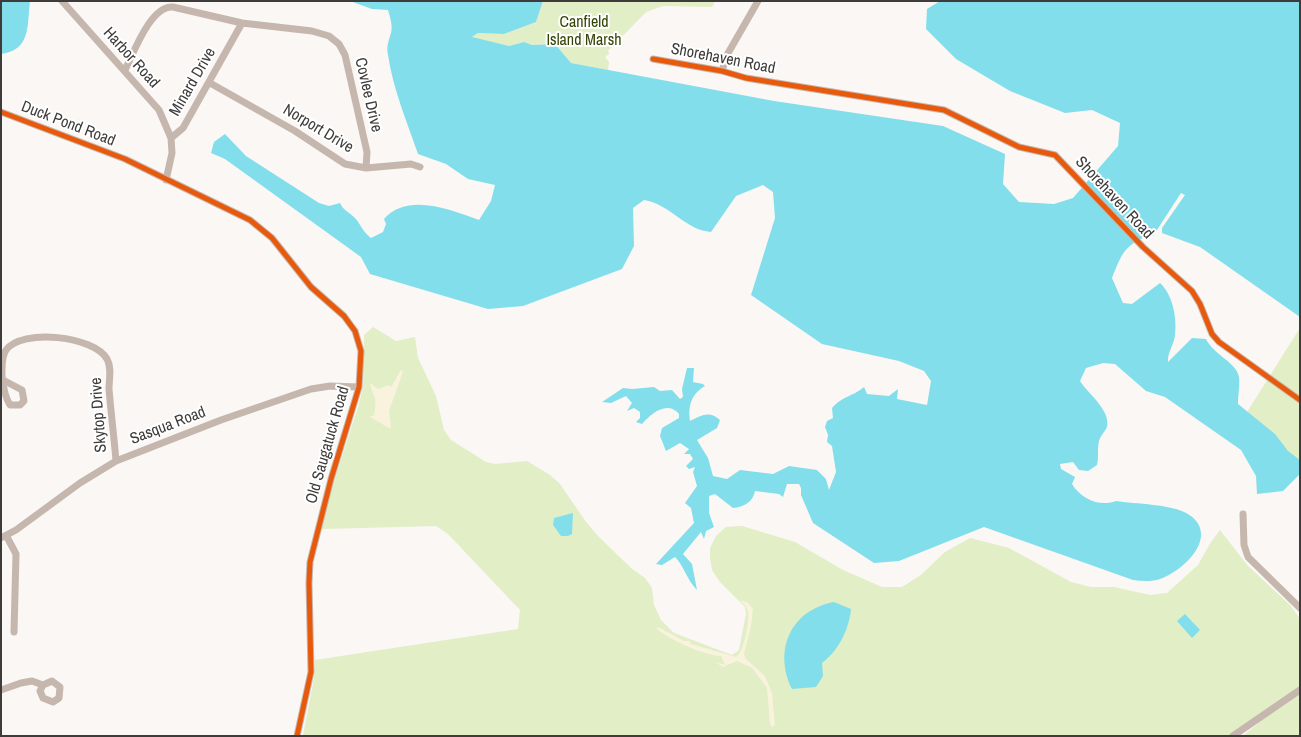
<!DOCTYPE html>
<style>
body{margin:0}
#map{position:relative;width:1301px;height:737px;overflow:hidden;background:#faf7f4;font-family:"Archivo Narrow",sans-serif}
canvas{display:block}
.frame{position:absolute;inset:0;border:2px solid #3e3c3a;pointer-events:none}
</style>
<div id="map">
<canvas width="1301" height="737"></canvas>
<div class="frame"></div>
</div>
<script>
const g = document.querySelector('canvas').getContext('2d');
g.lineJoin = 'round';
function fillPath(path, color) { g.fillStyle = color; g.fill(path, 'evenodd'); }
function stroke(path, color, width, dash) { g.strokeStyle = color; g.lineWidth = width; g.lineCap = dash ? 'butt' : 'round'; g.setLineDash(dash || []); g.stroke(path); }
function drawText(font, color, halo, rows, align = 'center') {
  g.font = font + ' "Archivo Narrow",sans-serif'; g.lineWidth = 4; g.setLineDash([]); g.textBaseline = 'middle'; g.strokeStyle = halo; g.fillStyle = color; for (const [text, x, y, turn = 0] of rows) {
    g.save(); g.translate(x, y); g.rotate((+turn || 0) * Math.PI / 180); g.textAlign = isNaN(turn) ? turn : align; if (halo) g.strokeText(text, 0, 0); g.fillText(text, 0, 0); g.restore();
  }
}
const green = new Path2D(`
 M 543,1 L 715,1 L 712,7 L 663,6 L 646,12 L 608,51 L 609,54 L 605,57 L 609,62 L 608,70 L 571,63 L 555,44 L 531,45 L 524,42 L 509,46 L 471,38 L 478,33 L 504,34 L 536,22 Z
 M 373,327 L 396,341 L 415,337 L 418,358 L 436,396 L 444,430 L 451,440 L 486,462 L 495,464 L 527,461 L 550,475 L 560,484 L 586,522 L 598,536 L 631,568 L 645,578 L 652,588 L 654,605 L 661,620 L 674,633 L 732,655 L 739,650 L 746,614 L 745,607 L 720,582 L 712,570 L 710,557 L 710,548 L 716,536 L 726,527 L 742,526 L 795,542 L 843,570 L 882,587 L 902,587 L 921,575 L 945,552 L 970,538 L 1009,548 L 1071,582 L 1091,587 L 1114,587 L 1150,595 L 1167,593 L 1198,565 L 1211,542 L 1220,530 L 1248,566 L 1290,605 L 1300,619 L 1300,686 L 1231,736 L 303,736 L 314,678 L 315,660 L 518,629 L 520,610 L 448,534 L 436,526 L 321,529 L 330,494 L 359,404 L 363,386 L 364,335 Z
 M 1300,328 L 1300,475 L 1237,428 Z
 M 1300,688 L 1300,736 L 1243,736 Z`);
const sand = new Path2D(`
 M 401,370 L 403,372 L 389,411 L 391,428 L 389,428 L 370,417 L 374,415 C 378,396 373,398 370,383 L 378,389 L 389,385 L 391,387 Z
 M 740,600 L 748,603 L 753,609 L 751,626 L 744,654 L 746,659 L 765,676 L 772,693 L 775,725 L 772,727 L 770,724 L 767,688 L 752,668 L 737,661 L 723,667 L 715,662 L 725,665 L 721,656 C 703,655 670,640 657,629 L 658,627 L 684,641 L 690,641 L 691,644 L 736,657 C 744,652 751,618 747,609 C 746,605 742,603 740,600 Z`);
const water = new Path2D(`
 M 1,1 L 30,1 C 27,26 31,50 1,54 Z
 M 350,1 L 543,1 L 536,22 L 504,34 L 478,33 L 472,37 L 509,46 L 524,42 L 532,45 L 555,44 L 571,63 L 774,101 L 943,126 L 1005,154 L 1003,184 L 1019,202 L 1054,204 L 1073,198 L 1118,146 L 1120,123 L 1092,110 L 1065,113 L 1010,91 L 956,59 L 926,29 L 927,9 L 940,1 L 1300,1 L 1300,317 L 1200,247 L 1162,233 L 1162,228 L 1185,195 L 1181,193 L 1153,236 L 1149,235 C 1124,246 1122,253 1112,278 L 1123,303 L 1132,304 L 1160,283 C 1173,295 1177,318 1175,335 C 1174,345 1167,353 1168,362 L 1192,338 L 1206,339 C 1213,354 1237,363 1239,377 C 1240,385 1238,395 1238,404 L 1275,434 L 1288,451 L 1300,460 L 1300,474 L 1283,491 L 1257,494 L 1256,476 L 1241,450 L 1165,397 L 1146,391 L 1115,364 L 1103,363 L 1086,368 L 1080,381 C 1088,394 1111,410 1107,427 C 1105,432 1100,436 1099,441 C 1097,449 1099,457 1097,465 L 1088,471 L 1079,470 L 1073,462 L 1060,464 L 1061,469 L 1075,477 L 1072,484 C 1081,499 1099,507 1116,501 C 1135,504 1172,504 1188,514 C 1221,535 1184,571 1160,579 C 1151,582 1142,581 1133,580 L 984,527 L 899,561 L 874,563 L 813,523 L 801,495 L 801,488 L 799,484 L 787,484 L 783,497 L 779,494 L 755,491 C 753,502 744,507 733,508 L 715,494 L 709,496 L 709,513 L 714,527 L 706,531 L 704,539 L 701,532 L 683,554 L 692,564 L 697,590 C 687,580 684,566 675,557 L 662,565 L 656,564 L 694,523 L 691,508 L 685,503 L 697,486 L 693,472 L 695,467 L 689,469 L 686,466 L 693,459 L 690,454 L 684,454 L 689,449 L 680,443 L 666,451 L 660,436 L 662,428 L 679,418 L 679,414 C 668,400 651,413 642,424 L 636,422 L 640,418 L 640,412 L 634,408 L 627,411 L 632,403 L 626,396 L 611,403 L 602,402 L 623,388 L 632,389 L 654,387 L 660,391 L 672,390 L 680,399 L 683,397 L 682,389 L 687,368 L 694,368 L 693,382 L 703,384 L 705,386 C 691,394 688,406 690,421 C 701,416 709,410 720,420 L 717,428 L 697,440 L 708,458 L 713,476 L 727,479 L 740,470 L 773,474 L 789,466 L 817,470 L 826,479 L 829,490 L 836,472 L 832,446 L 827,442 L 828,435 L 825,427 L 827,421 L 833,418 L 832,408 C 844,395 852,397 864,387 L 867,394 L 889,396 L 898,389 L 897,399 L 927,405 L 931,381 L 924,371 L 899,361 L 822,344 L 751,295 L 775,218 L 773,192 L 763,185 L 736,196 L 711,232 C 685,230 670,204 644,200 L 633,208 L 634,246 L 622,269 L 523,306 L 488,309 L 370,274 L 361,257 L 225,159 L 211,153 L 214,142 L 225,134 L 246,156 L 319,203 L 329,206 L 340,203 C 344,211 349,212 355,218 C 361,225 363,232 371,238 L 383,232 L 386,224 L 384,219 C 408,192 451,210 479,220 L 491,201 L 495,185 L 468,179 L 446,164 L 418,154 C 407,122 393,89 388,55 C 386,46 389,40 391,33 C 393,26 390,17 388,10 L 372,9 Z
 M 573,513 L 572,534 L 568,536 L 561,536 L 553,525 L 554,518 Z
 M 834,602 L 851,609 C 849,630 838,651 822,663 L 823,676 L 816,687 L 792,689 C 773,650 791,610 834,602 Z
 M 1185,614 L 1200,630 L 1192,638 L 1177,621 Z`);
const minor = new Path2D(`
 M 62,1 L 159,110 L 171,138
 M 653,59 L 722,71 L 746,78 L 944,110 L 1019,147 L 1055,155 L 1143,247 L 1192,291 L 1200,304 L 1212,334 L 1219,342 L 1300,400
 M 125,70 C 134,52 151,5 173,7 L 242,23 L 312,31 L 329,36 L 339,44 L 345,55 L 367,152 L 366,168
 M 722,71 L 727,55 L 758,1
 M 210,83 L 295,131 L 345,164 L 366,168 L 411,164 L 420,167
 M 1,112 L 125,159 L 250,220 L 272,238 L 311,287 L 344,316 L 355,331 L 361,351 L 359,387 L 331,479 L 310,562 L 309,583 L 311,672 L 297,736
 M 166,180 L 172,153 L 171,138 L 183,128 L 242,23
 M 3,380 L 22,390 L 24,401 L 20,405 L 10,405 C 5,397 3,386 2,376 C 2,367 1,358 6,350 C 22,328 94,336 107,359 C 112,368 109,379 109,389 C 111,413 114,437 116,461
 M 1243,514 L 1244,545 L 1248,557 L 1300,608
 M 7,537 L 16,554 L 14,632
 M 1,538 L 16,530 L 80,483 L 116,461 L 221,420 L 311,389 L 330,386 L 359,387
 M 1,690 L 21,683 L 32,681 L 43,685 L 52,681 L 60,687 L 59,698 L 53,702 L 43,698 L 40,691 L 43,685
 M 1233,736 L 1300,690`);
const cycleway = new Path2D(`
 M 653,59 L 722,71 L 746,78 L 944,110 L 1019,147 L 1055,155 L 1143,247 L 1192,291 L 1200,304 L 1212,334 L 1219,342 L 1300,400
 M 1,112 L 125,159 L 250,220 L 272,238 L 311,287 L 344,316 L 355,331 L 361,351 L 359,387 L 331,479 L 310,562 L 309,583 L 311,672 L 297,736`);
const parkNames = [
 ["Canfield",584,23],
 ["Island Marsh",584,41]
];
const streetNames = [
 ["Harbor Road",131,58,48],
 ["Shorehaven Road",723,59,11],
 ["Minard Drive",193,82,-60],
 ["Covlee Drive",368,95,77],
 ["Duck Pond Road",68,124,21],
 ["Norport Drive",318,129,31],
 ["Shorehaven Road",1114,198,47],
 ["Skytop Drive",99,415,-94],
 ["Sasqua Road",168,426,-21],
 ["Old Saugatuck Road",328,445,-74]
];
fillPath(green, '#e1eec6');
fillPath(sand, '#f9f3dd');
fillPath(water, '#82deeb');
stroke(minor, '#c6b7ae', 7);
stroke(cycleway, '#e8590c', 5);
drawText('16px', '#324505', '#fff', parkNames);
drawText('16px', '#3e3c3a', '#fff', streetNames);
</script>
